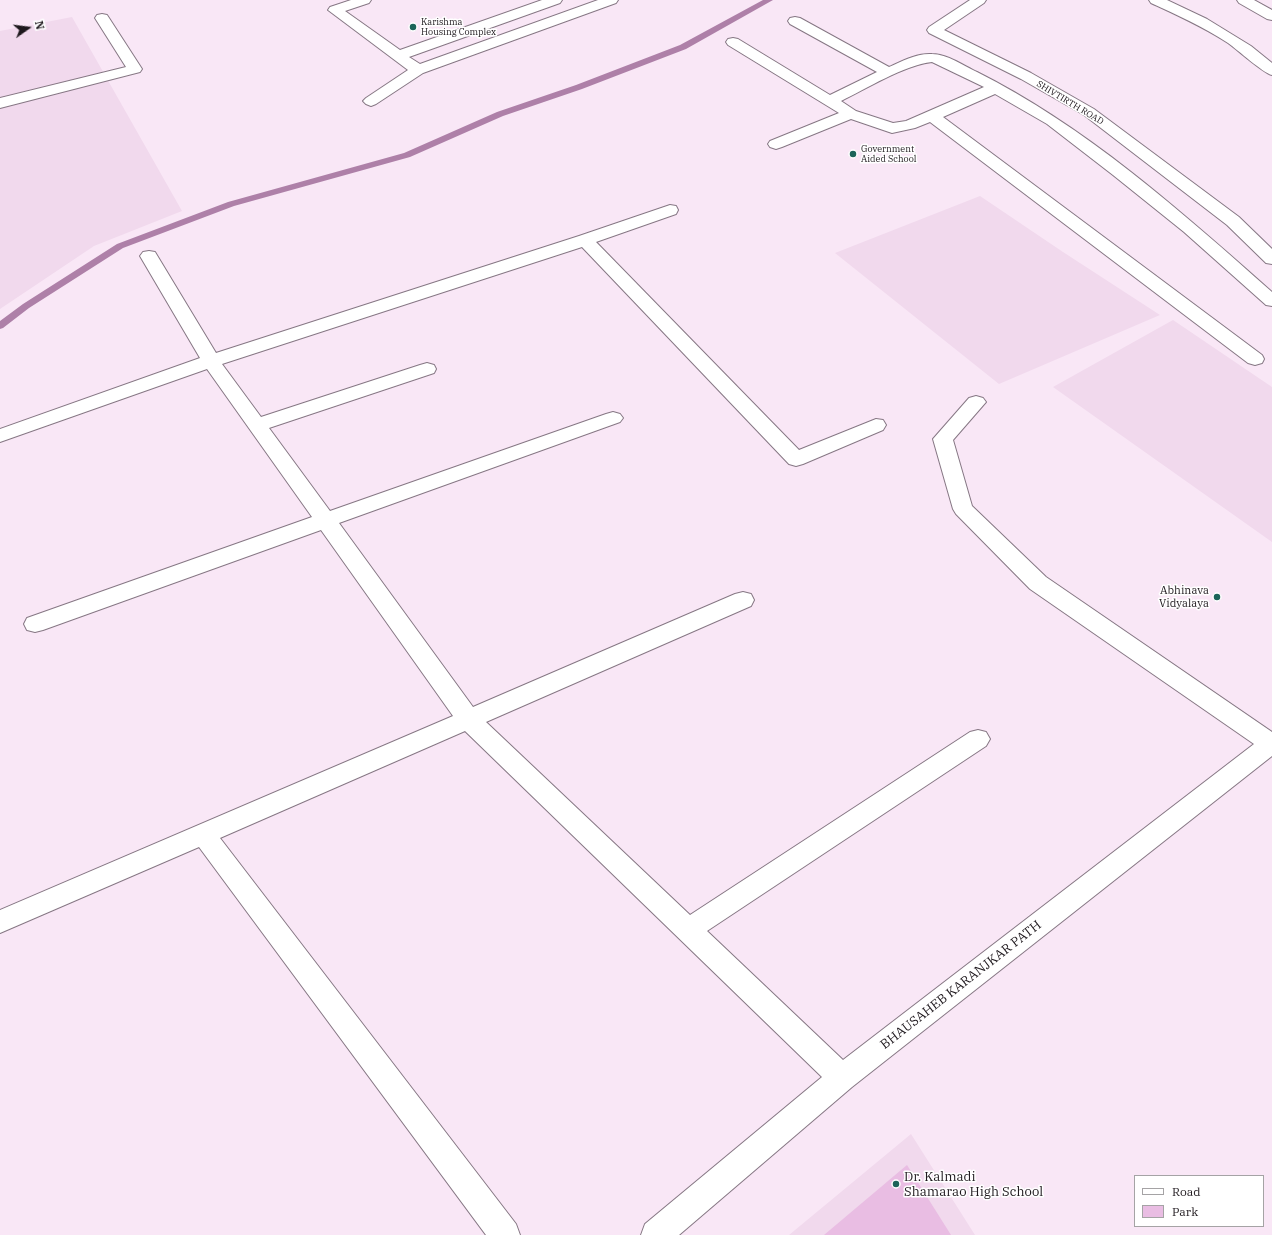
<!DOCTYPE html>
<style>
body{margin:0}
#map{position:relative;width:1272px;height:1235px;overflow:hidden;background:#f9e7f6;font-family:"IBM Plex Serif",serif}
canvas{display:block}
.legend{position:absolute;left:1134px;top:1175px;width:130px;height:52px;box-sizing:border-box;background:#fff;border:1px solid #a5a3a5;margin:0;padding:5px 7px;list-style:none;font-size:12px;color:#1e181d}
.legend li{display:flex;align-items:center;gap:8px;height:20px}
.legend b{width:20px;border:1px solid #a5a3a5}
.north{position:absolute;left:8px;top:8px;width:40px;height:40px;-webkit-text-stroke:3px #fff;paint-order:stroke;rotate:76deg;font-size:11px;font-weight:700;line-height:16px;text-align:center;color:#1e181d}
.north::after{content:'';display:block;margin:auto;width:14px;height:18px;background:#1e181d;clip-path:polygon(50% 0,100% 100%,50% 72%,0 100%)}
</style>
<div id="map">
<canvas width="1272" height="1235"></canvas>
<ul class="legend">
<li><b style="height:5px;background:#fff"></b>Road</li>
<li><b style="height:11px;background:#e9bde3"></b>Park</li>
</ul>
<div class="north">N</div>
</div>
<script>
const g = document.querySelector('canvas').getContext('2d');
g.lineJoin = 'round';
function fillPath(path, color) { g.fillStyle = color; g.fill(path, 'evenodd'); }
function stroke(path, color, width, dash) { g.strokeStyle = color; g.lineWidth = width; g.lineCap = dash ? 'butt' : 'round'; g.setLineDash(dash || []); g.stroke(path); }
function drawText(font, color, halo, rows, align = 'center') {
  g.font = font + ' "IBM Plex Serif",serif'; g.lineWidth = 3; g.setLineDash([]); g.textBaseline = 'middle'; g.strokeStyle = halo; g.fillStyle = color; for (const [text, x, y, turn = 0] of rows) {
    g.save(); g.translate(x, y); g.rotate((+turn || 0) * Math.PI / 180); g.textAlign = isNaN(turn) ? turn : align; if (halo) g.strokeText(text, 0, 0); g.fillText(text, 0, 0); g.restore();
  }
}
const built = new Path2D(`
 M 72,17 L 182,211 L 94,246 L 0,309 L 0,31 Z
 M 980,196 L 1063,252 L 1160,315 L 999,384 L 835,253 Z
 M 1173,320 L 1272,387 L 1272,542 L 1053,387 Z
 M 911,1134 L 975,1235 L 789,1235 Z`);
const green = new Path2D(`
 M 907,1165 L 951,1235 L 824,1235 Z`);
const stream = new Path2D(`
 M 763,0 L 773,0 L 686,49 L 582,89 L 503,116 L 410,157 L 234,206 L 123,248 L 29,308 L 3,328 L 0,329 L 0,321 L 23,304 L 117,244 L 228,202 L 404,153 L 497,112 L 576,85 L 680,45 Z`);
const minor = new Path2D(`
 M 351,0 L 371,0 L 369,3 L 345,11 L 400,50 L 542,0 L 562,0 L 560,3 L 409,57 L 420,64 L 598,0 L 618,0 L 616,3 L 423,73 L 376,104 L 371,106 L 366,104 L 363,101 L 366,98 L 408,70 L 328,10 L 330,7 Z
 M 970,0 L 986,0 L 984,3 L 944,30 L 1031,73 L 1094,109 L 1239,217 L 1272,249 L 1272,264 L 1266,263 L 1227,225 L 1084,115 L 1021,79 L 929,33 L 927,30 L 929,27 Z
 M 1149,0 L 1167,0 L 1207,19 L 1251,46 L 1272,63 L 1272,75 C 1263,73 1238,50 1228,43 C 1204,27 1177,15 1151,3 Z
 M 1237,0 L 1254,0 L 1272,10 L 1272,20 L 1267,19 L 1239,3 Z
 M 102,14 L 107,15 L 109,18 L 142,69 L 140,72 L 0,108 L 0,98 L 126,67 L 95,18 L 97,15 Z
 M 795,17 L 800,18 L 889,67 C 902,61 917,53 932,54 C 947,54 964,66 977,72 C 1085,126 1182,212 1272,292 L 1272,306 L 1266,305 L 1184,232 L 1113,175 L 1047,124 L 995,94 L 943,117 L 1262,355 L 1264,359 L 1262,363 L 1255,365 L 1248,363 L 930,122 L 915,128 L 892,133 L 851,119 L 782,147 L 776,149 L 770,147 L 768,144 L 770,141 L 839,113 L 728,45 L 726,42 L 728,39 L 733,38 L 738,39 L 830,95 L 877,72 L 790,24 L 788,21 L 790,18 ZM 932,62 L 984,87 L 906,121 L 893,123 L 856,111 L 841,101 C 866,89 904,65 932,62 Z
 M 670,205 L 676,206 L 678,210 L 676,214 L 596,242 L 799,450 L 876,419 L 883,420 L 886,425 L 883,430 L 803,464 L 796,466 L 789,464 L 582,247 L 222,364 L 261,417 L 420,365 L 427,363 L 434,365 L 436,369 L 434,373 L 269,428 L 330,511 L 606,414 L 613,412 L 620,414 L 623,418 L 620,422 L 339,523 L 473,707 L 735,594 L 743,592 L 751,594 L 754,600 L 751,606 L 486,722 L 690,915 L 970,732 L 978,730 L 986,732 L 990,739 L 986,746 L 707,931 L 843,1060 L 1254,744 L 1030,589 L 956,514 L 953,509 L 933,439 L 969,398 L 976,396 L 983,398 L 986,402 L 953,440 L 972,506 L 1046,577 L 1272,732 L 1272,756 L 852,1087 L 679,1235 L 641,1235 L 645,1224 L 822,1077 L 465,731 L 220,838 L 516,1224 L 520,1235 L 486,1235 L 199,847 L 0,933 L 0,910 L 453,716 L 321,530 L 43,630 L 35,632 L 27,630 L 24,624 L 27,618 L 312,517 L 207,369 L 0,442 L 0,429 L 200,358 L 140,256 L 143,252 L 149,251 L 155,252 L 216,353 L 579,236 Z`);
const markers = [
 [413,27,4,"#1b6459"],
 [853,154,4,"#1b6459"],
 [1217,597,4,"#1b6459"],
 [896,1184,4,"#1b6459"]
];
const farPoinames = [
 ["Karishma",421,22],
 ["Housing Complex",421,32],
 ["Government",861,149],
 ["Aided School",861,159]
];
const farStreetnames = [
 ["SHIVTIRTH ROAD",1070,103,31]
];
const poiNames = [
 ["Abhinava",1209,591],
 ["Vidyalaya",1209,604]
];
const nearStreetnames = [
 ["BHAUSAHEB KARANJKAR PATH",961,985,-38]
];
const nearPoinames = [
 ["Dr. Kalmadi",904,1177],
 ["Shamarao High School",904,1192]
];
fillPath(built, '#f1d9ed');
fillPath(green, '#e9bde3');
fillPath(stream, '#ae80a8');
stroke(minor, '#867784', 2);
fillPath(minor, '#fff');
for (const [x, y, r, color] of markers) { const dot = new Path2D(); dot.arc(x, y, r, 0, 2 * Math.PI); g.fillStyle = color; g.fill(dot); stroke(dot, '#fff', 1.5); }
drawText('9px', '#1e181d', '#fff', farPoinames, 'left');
drawText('9px', '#1e181d', '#fff', farStreetnames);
drawText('11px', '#1e181d', '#fff', poiNames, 'right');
drawText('13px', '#1e181d', '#fff', nearStreetnames);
drawText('13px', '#1e181d', '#fff', nearPoinames, 'left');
</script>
